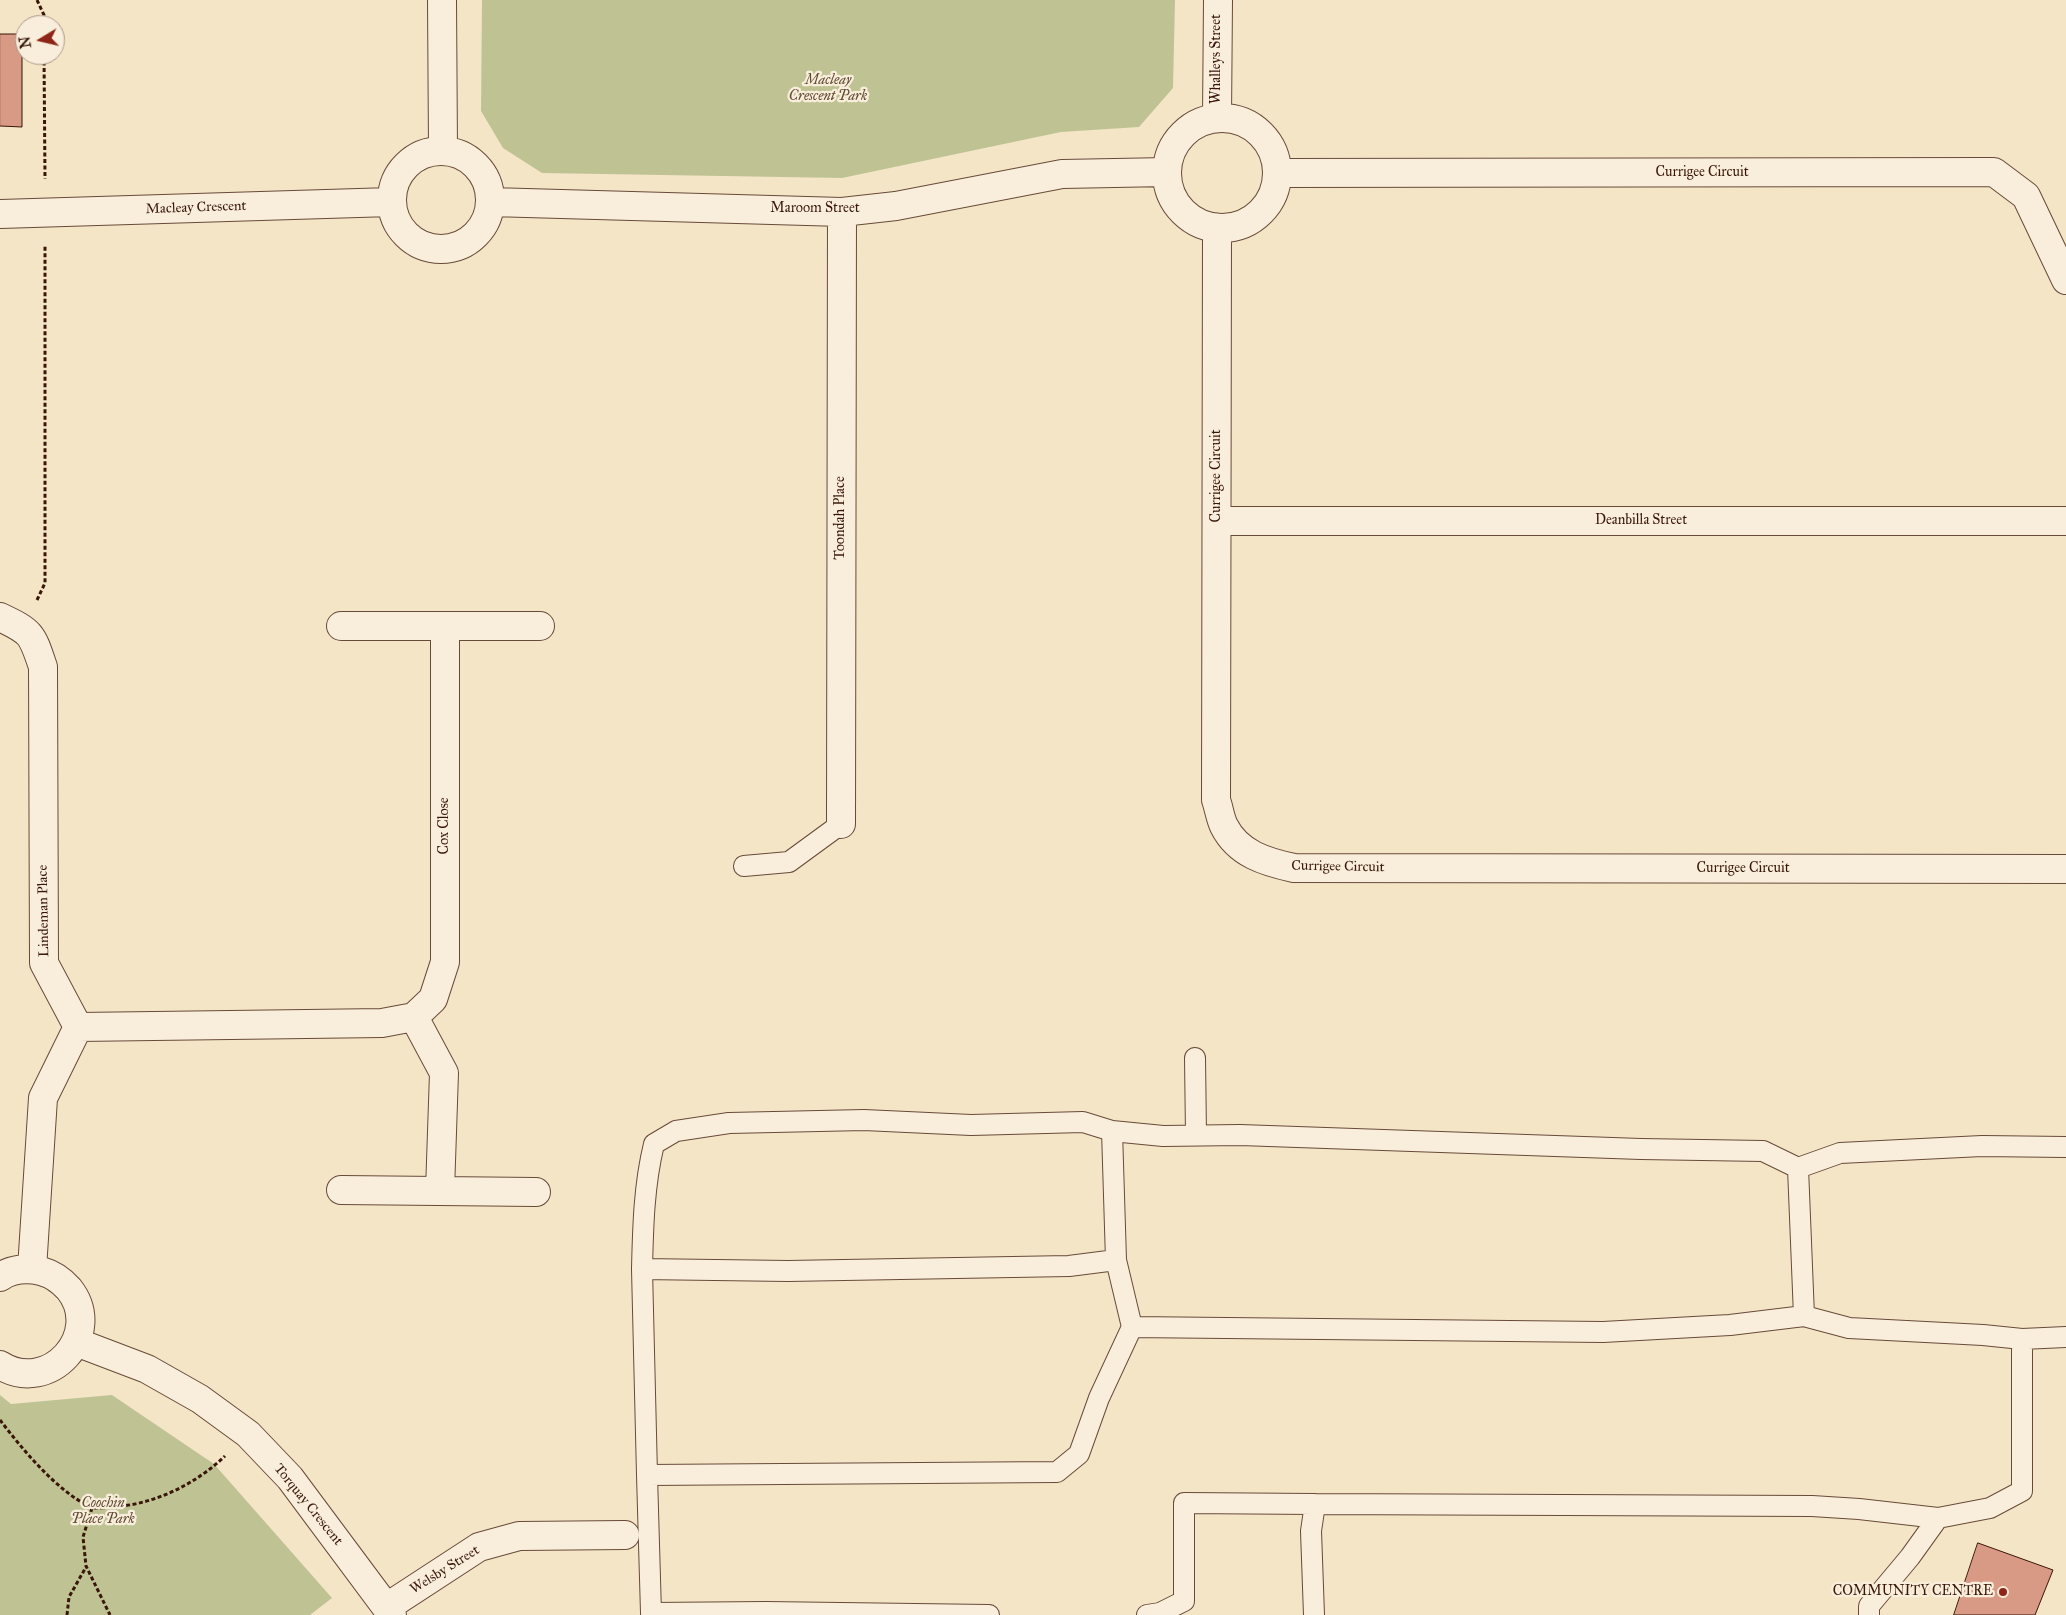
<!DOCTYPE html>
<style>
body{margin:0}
#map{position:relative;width:2066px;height:1615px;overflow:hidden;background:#f4e5c7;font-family:"IM FELL Great Primer",serif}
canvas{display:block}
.north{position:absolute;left:15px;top:15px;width:50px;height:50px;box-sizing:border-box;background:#f8eedb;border:1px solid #ac9887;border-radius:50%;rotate:261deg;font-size:14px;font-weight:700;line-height:20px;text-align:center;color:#391608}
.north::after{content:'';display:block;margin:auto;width:18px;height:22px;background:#8f2418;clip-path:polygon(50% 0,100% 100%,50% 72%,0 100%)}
</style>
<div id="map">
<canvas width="2066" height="1615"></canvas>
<div class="north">N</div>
</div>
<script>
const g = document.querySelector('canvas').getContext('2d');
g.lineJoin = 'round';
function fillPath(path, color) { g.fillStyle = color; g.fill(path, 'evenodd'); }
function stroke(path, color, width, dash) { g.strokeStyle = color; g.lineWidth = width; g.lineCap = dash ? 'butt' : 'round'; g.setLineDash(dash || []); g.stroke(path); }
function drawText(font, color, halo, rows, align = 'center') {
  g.font = font + ' "IM FELL Great Primer",serif'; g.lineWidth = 4.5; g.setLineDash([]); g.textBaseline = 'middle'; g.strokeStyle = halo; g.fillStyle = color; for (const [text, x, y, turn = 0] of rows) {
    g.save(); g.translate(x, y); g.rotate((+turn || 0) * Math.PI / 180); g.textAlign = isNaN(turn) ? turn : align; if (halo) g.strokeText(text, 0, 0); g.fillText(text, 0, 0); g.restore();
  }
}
const green = new Path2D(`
 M 482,0 L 1175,0 L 1173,88 L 1139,127 L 1061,132 L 842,178 L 542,173 L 503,148 L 481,111 Z
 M 0,1395 L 11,1404 L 112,1395 L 214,1464 L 332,1598 L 310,1615 L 0,1615 Z`);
const building = new Path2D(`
 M 0,34 L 22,34 L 22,127 L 0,126 Z
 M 1978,1543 L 2053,1570 L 2035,1615 L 1954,1615 Z`);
const path = new Path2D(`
 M 37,0 L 44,15 L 44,25
 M 44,55 L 45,179
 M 37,600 L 45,583 L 45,246
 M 0,1420 C 23,1450 56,1490 90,1507 C 96,1509 103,1508 109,1507 C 151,1506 195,1485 225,1456
 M 92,1508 L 83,1537 L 86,1566 L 110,1615
 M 67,1615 L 69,1597 L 86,1567`);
const lane = new Path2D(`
 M 744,866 L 789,862 L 841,824
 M 1195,1058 L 1196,1135
 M 1798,1168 L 1804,1316
 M 1116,1260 L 1132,1327 L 1099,1398 L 1079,1454 L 1057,1472 L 647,1475 L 642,1269 L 788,1271 L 1069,1266 Z
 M 1116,1260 L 1112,1131 L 1163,1136 L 1240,1135 L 1641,1149 L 1763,1151 L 1798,1168 L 1840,1153 L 1982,1146 L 2066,1147
 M 642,1269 C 643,1226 644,1185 654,1144 L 676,1131 L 729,1123 L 864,1120 L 971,1125 L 1083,1122 L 1112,1131
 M 1132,1327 L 1603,1332 L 1730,1325 L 1804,1316 L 1849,1328 L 1983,1335 L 2022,1339 L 2066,1337
 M 647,1475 L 651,1613 L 766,1612 L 989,1615
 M 1147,1615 L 1160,1613 L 1184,1601 L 1184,1503 L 1315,1504
 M 1314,1615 L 1311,1531 L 1315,1504 L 1812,1506 L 1859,1509 L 1938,1518
 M 1869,1615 L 1869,1606 L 1910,1557 L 1938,1518 L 1990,1508 L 2022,1491 L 2022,1339`);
const street = new Path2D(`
 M 442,0 L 443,149
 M 1217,118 L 1218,0
 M1167 173a55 55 0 1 1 110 0a55 55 0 1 1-110 0Z
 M392 200a49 49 0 1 1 98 0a49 49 0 1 1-98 0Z
 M 1278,173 L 1994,172 L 2026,196 L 2066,280
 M 491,202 L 842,212 L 896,206 L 1062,174 L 1167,172
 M 0,214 L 391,202
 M 1217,229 L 1216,800 C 1219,808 1220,818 1224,826 C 1238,854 1266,862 1294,868 L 2066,869
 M 1217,521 L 2066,521
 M 0,617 C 32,632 32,634 43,667 L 44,963 L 78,1027 L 43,1098 L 32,1269
 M 341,626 L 540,626
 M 841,824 L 842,212
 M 414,1017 L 444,1073 L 440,1191
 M 78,1027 L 382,1023 L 414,1017 L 433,999 L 445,962 L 445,626
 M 341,1190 L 536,1192
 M 0,1277 C 12,1269 27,1268 41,1271 C 52,1274 61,1280 69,1289 C 105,1334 49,1396 0,1365
 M 76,1342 L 147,1369 L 200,1399 L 248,1434 L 290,1478 L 392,1615
 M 387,1607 L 479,1547 L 519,1536 L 625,1535`);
const markers = [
 [2003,1592,5,"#8f2418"]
];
const streetNames = [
 ["Whalleys Street",1217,59,-90],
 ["Currigee Circuit",1702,173],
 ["Macleay Crescent",196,208,-2],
 ["Maroom Street",815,209],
 ["Currigee Circuit",1217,476,-90],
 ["Toondah Place",841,518,-90],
 ["Deanbilla Street",1641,521],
 ["Cox Close",445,826,-90],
 ["Currigee Circuit",1338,867,1],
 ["Currigee Circuit",1743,869],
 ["Lindeman Place",44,911,-91],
 ["Torquay Crescent",308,1505,51],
 ["Welsby Street",445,1570,-32]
];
const parkNames = [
 ["Macleay",828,81],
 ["Crescent Park",828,97],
 ["Coochin",103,1504],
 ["Place Park",103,1520]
];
const poiNames = [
 ["COMMUNITY CENTRE",1993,1592]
];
fillPath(green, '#bfc393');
fillPath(building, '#d89a85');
stroke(building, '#391608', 1);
stroke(lane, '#684a38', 22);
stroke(street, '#684a38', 30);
stroke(path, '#391608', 3, [4, 2.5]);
stroke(lane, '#f8eedb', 20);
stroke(street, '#f8eedb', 28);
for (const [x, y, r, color] of markers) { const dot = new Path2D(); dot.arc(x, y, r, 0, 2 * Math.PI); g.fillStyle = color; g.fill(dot); stroke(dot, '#f8eedb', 2); }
drawText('14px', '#391608', '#f8eedb', streetNames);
drawText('italic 14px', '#614a32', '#f8eedb', parkNames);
drawText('14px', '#391608', '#f8eedb', poiNames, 'right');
</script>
